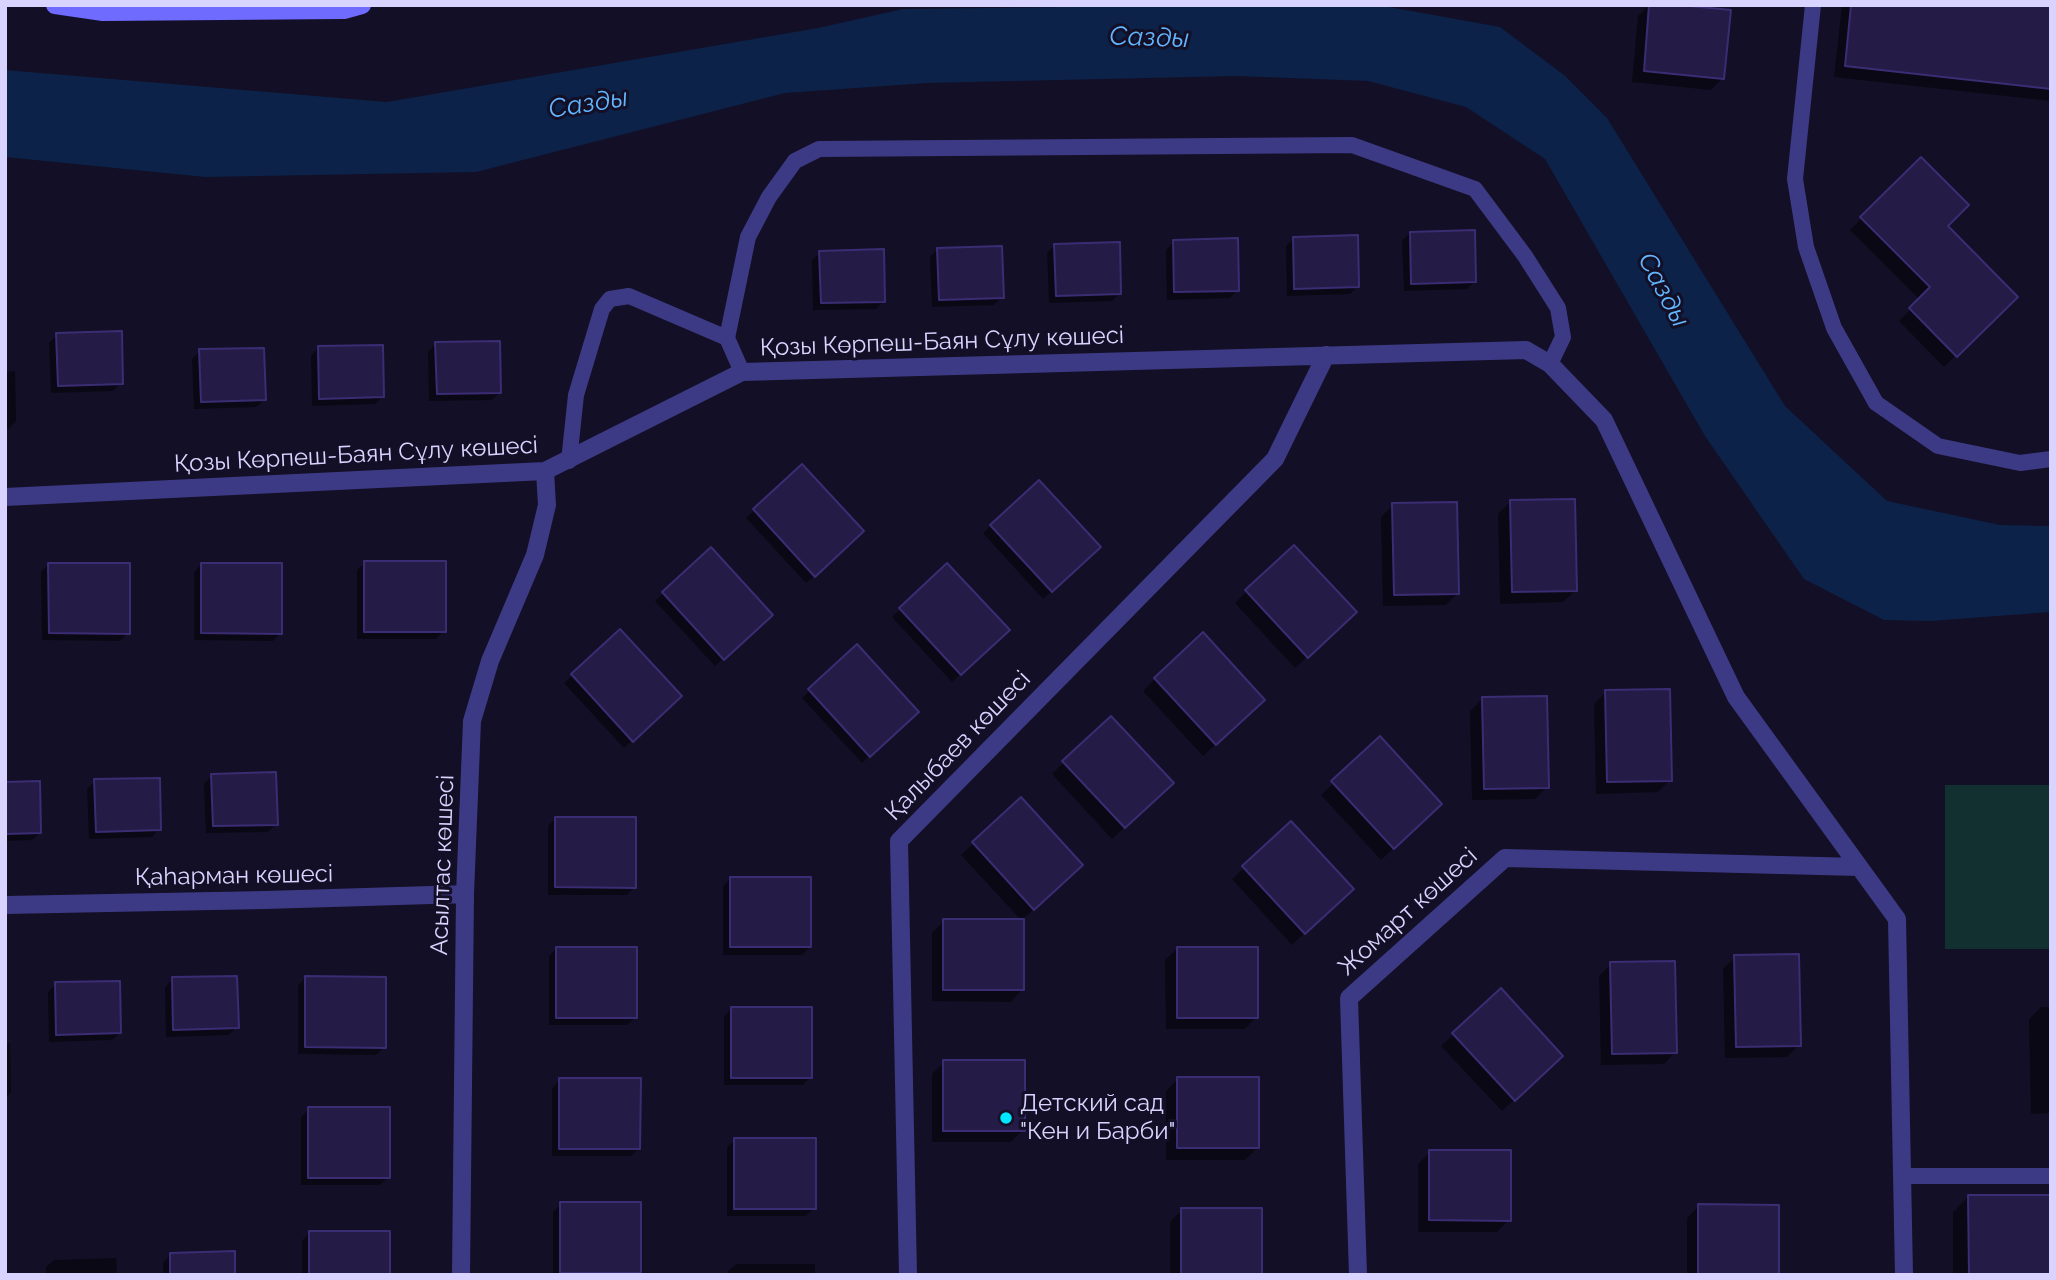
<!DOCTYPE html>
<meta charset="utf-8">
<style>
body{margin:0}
#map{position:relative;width:2056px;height:1280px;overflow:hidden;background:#130f26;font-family:Raleway,sans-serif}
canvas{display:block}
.frame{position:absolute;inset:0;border:7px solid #d9d4ff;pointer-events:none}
</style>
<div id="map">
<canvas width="2056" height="1280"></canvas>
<div class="frame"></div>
</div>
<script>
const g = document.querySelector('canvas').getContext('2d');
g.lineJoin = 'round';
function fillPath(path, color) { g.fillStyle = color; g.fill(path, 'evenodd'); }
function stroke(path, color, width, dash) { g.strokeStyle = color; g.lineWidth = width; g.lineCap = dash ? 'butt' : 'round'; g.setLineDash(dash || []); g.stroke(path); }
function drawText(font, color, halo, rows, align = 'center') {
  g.font = font + ' Raleway,sans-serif'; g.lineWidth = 6; g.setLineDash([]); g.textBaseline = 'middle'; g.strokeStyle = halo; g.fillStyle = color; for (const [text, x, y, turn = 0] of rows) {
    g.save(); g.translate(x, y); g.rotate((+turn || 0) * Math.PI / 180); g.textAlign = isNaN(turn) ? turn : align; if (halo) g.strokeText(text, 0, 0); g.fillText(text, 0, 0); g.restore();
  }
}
const green = new Path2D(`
 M 1945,785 L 2051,785 L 2051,949 L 1945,949 Z`);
const water = new Path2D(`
 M 1237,5 L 1378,5 L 1500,27 L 1564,75 L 1607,118 L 1785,406 L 1887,501 L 2000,525 L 2051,526 L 2051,612 L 1930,621 L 1884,620 L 1804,579 L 1705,436 L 1545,159 L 1466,107 L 1368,81 L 1236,76 L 927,83 L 785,93 L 476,172 L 205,177 L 5,157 L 5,70 L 387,102 L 818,28 L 903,9 Z`);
const shadow = new Path2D(`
 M 1649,5 L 1723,78 L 1711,90 L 1632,82 L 1638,16 Z
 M 1842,5 L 2051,5 L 2051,101 L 1834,77 Z
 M 1921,159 L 1945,226 L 2015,297 L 1944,367 L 1899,321 L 1920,300 L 1850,230 Z
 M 1410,233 L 1475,281 L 1467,289 L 1404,291 L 1402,241 Z
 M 1294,239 L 1358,286 L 1350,294 L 1287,296 L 1286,246 Z
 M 1174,242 L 1237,290 L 1230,298 L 1167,300 L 1166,250 Z
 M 1055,245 L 1119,294 L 1112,301 L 1049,303 L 1047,253 Z
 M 938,249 L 1002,297 L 994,305 L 932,307 L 930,257 Z
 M 820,253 L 884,301 L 876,309 L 813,310 L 812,260 Z
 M 57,335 L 121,383 L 113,391 L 51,393 L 49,343 Z
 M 435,344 L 500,392 L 492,400 L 429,401 L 428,352 Z
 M 318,348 L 383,396 L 375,404 L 312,406 L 311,356 Z
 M 200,351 L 264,400 L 256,407 L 194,409 L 192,359 Z
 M 15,371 L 16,421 L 9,429 L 5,429 L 5,372 Z
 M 802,466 L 854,539 L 806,583 L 746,518 Z
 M 1510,502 L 1575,591 L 1563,602 L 1500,604 L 1498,514 Z
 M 1393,505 L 1458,593 L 1446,605 L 1383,606 L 1381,517 Z
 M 991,526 L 1091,555 L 1043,599 L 983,533 Z
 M 711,550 L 770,615 L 715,666 L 655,601 Z
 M 365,563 L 444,631 L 436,639 L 357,639 L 357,570 Z
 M 49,564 L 128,633 L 120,641 L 42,640 L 41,572 Z
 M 202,564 L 281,633 L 273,641 L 194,640 L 194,572 Z
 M 947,565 L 1000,638 L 952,682 L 892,617 Z
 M 1247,591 L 1342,624 L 1295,668 L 1235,603 Z
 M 620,631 L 672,704 L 624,748 L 564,683 Z
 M 857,647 L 909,720 L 862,763 L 802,698 Z
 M 1155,679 L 1251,712 L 1203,756 L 1143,691 Z
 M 1606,692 L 1670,780 L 1658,792 L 1596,794 L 1594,704 Z
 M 1482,699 L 1547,787 L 1535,799 L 1472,800 L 1470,711 Z
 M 1380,739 L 1428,816 L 1381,860 L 1321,795 Z
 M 1064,762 L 1159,795 L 1112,839 L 1052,774 Z
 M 212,776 L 276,824 L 268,832 L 206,833 L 204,784 Z
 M 95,781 L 159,829 L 152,837 L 89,839 L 87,789 Z
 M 5,784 L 40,833 L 32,840 L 5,841 Z
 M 1021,800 L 1069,877 L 1022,920 L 1022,990 L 1011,1002 L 932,1001 L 932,933 L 944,921 L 1022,921 L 961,855 Z
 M 555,819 L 634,887 L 627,895 L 548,895 L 548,826 Z
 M 1244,868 L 1339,901 L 1292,945 L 1232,879 Z
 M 731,878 L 810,947 L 802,955 L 723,955 L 723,886 Z
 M 556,949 L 635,1018 L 627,1025 L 549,1025 L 549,956 Z
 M 1177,949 L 1256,1017 L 1245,1029 L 1166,1029 L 1165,960 Z
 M 1735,957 L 1799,1045 L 1787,1057 L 1725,1058 L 1723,969 Z
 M 1611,964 L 1675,1052 L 1664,1064 L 1601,1065 L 1599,976 Z
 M 305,978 L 384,1047 L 376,1055 L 298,1054 L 298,986 Z
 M 173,979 L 237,1027 L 229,1035 L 166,1037 L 165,987 Z
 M 56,984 L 120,1033 L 112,1040 L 49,1042 L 48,992 Z
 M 1501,991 L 1549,1068 L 1502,1111 L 1441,1046 Z
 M 2041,1007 L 2051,1007 L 2051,1113 L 2031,1114 L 2029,1019 Z
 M 731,1009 L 810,1077 L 803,1085 L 724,1085 L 724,1017 Z
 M 5,1043 L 10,1043 L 11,1093 L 5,1099 Z
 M 944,1062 L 1023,1130 L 1011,1142 L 932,1142 L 932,1074 Z
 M 1178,1079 L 1257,1148 L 1245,1160 L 1166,1160 L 1166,1091 Z
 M 560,1080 L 639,1148 L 631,1156 L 552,1156 L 552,1088 Z
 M 309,1109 L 388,1177 L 380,1185 L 301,1185 L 301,1117 Z
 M 735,1140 L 814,1208 L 806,1216 L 727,1216 L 727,1147 Z
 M 1430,1152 L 1509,1220 L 1497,1232 L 1418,1232 L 1418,1164 Z
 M 1969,1196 L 2051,1275 L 1953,1275 L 1953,1212 Z
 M 561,1204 L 639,1272 L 637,1275 L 553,1275 L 553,1212 Z
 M 1699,1206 L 1777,1275 L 1687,1275 L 1687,1218 Z
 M 1182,1210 L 1261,1275 L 1170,1275 L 1170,1222 Z
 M 309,1233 L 389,1275 L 302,1275 L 302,1241 Z
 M 171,1255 L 234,1275 L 163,1275 L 163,1262 Z
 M 116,1258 L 117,1275 L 46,1275 L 46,1267 L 54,1260 Z
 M 736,1264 L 815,1264 L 815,1275 L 728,1275 L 728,1271 Z`);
const building = new Path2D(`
 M 1649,5 L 1679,5 L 1731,10 L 1724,79 L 1644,71 Z
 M 1851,5 L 2051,5 L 2051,89 L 1845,66 Z
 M 1921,157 L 1969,205 L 1948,226 L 2018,297 L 1957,357 L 1909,308 L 1930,287 L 1860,217 Z
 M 1475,230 L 1476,282 L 1411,284 L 1410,232 Z
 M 1358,235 L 1359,287 L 1294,289 L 1293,237 Z
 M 1238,238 L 1239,291 L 1174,292 L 1173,240 Z
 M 1120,242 L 1121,294 L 1056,296 L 1054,244 Z
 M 1002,246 L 1004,298 L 939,300 L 937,248 Z
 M 884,249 L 885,302 L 821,303 L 819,251 Z
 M 122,331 L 123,384 L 58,386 L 56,333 Z
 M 500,341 L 501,393 L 437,394 L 435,342 Z
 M 383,345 L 384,397 L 319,399 L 318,346 Z
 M 264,348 L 266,400 L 201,402 L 199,349 Z
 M 802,464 L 864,531 L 815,577 L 753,509 Z
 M 1039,480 L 1101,547 L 1052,592 L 990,525 Z
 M 1575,499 L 1577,591 L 1512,592 L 1510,500 Z
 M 1457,502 L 1459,594 L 1394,595 L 1392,503 Z
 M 1294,545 L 1357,612 L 1308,658 L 1245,590 Z
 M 711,547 L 773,615 L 724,660 L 662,592 Z
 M 364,561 L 446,561 L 446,632 L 364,632 Z
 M 48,563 L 130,563 L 130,634 L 49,633 Z
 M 201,563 L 282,563 L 282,634 L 201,633 Z
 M 947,563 L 1010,630 L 961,675 L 899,608 Z
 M 620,629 L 682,696 L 633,742 L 571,674 Z
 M 1203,632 L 1265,700 L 1216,745 L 1154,678 Z
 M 857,644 L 919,712 L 870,757 L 808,689 Z
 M 1670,689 L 1672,781 L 1607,782 L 1605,690 Z
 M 1547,696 L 1549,788 L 1484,789 L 1482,697 Z
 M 1111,716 L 1174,783 L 1125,828 L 1062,761 Z
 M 1380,736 L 1442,804 L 1394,849 L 1331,781 Z
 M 276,772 L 278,825 L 213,826 L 211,774 Z
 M 160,778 L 161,830 L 96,832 L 94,779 Z
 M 40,781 L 41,833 L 5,834 L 5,782 Z
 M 1021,797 L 1083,865 L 1034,910 L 972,842 Z
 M 555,817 L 636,817 L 636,888 L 555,887 Z
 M 1291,821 L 1354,889 L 1305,934 L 1242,866 Z
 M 730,877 L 811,877 L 811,947 L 730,947 Z
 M 943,919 L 1024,919 L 1024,990 L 943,990 Z
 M 556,947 L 637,947 L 637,1018 L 556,1018 Z
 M 1177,947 L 1258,947 L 1258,1018 L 1177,1018 Z
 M 1799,954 L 1801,1046 L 1736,1047 L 1734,955 Z
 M 1675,961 L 1677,1053 L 1612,1054 L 1610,962 Z
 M 237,976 L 239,1028 L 173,1030 L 172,977 Z
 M 305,976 L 386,977 L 386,1048 L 305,1047 Z
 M 120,981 L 121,1033 L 56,1035 L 55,982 Z
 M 1501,988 L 1563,1056 L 1515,1101 L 1452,1033 Z
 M 731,1007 L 812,1007 L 812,1078 L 731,1078 Z
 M 943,1060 L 1025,1060 L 1025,1131 L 943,1131 Z
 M 1177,1077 L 1259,1077 L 1259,1148 L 1177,1148 Z
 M 559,1078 L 641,1078 L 640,1149 L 559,1149 Z
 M 308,1107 L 390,1107 L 390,1178 L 308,1178 Z
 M 734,1138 L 816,1138 L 816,1209 L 734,1209 Z
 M 1429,1150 L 1511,1150 L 1511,1221 L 1429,1220 Z
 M 1968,1195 L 2051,1195 L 2051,1275 L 1969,1275 Z
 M 560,1202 L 641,1202 L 641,1273 L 560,1273 Z
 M 1698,1204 L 1779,1205 L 1779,1275 L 1698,1275 Z
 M 1181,1208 L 1262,1208 L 1262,1275 L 1181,1275 Z
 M 309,1231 L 390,1231 L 390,1275 L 309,1275 Z
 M 235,1251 L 235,1275 L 170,1275 L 170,1253 Z`);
const lane = new Path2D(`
 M 1813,5 L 1795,179 L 1806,247 L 1834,328 L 1876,403 L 1938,446 L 2020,463 L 2051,459
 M 742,372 L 727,338 L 748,237 L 769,197 L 795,161 L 819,149 L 1352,145 L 1475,189 L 1525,256 L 1558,308 L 1563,337 L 1550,364
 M 569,461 L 576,395 L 602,309 L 610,299 L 629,296 L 727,338
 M 1902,1176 L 2051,1176`);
const street = new Path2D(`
 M 5,497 L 545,471 L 742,372 L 1526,350 L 1550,364 L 1604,420 L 1736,697 L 1897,919 L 1904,1275
 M 5,905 L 265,900 L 465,894
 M 461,1275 L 465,894 L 472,721 L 490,661 L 535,555 L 547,505 L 545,471
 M 908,1275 L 899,841 L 1275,459 L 1326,355
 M 1358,1275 L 1349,998 L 1505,858 L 1859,867`);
const secondary = new Path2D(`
 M 55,5 L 103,12 L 344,10 L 362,5`);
const markers = [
 [1006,1118,7,"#00e5ff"]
];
const streetNames = [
 ["Қозы Көрпеш-Баян Сұлу көшесі",942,342,-2],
 ["Қозы Көрпеш-Баян Сұлу көшесі",356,455,-3],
 ["Қалыбаев көшесі",958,746,-46],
 ["Асылтас көшесі",443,865,-88],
 ["Қаһарман көшесі",234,876,-1],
 ["Жомарт көшесі",1408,912,-42]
];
const poiNames = [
 ["Детский сад",1020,1104],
 ["\"Кен и Барби\"",1020,1132]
];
const waterNames = [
 ["Сазды",1149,38,2],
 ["Сазды",588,104,-9],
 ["Сазды",1663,290,62]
];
fillPath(green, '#12302f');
fillPath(water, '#0c2248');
fillPath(shadow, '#0007');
fillPath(building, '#241b47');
stroke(building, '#3b2d73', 2);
stroke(lane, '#3d3a85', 16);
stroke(street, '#3d3a85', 18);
stroke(secondary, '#6f6bff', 18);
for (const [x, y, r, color] of markers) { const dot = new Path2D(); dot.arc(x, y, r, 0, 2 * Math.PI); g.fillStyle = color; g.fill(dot); stroke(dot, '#130f26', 2.5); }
drawText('24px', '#d9d4ff', '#130f26', streetNames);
drawText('24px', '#d9d4ff', '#130f26', poiNames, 'left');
drawText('italic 26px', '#62b6ff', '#130f26', waterNames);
</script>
